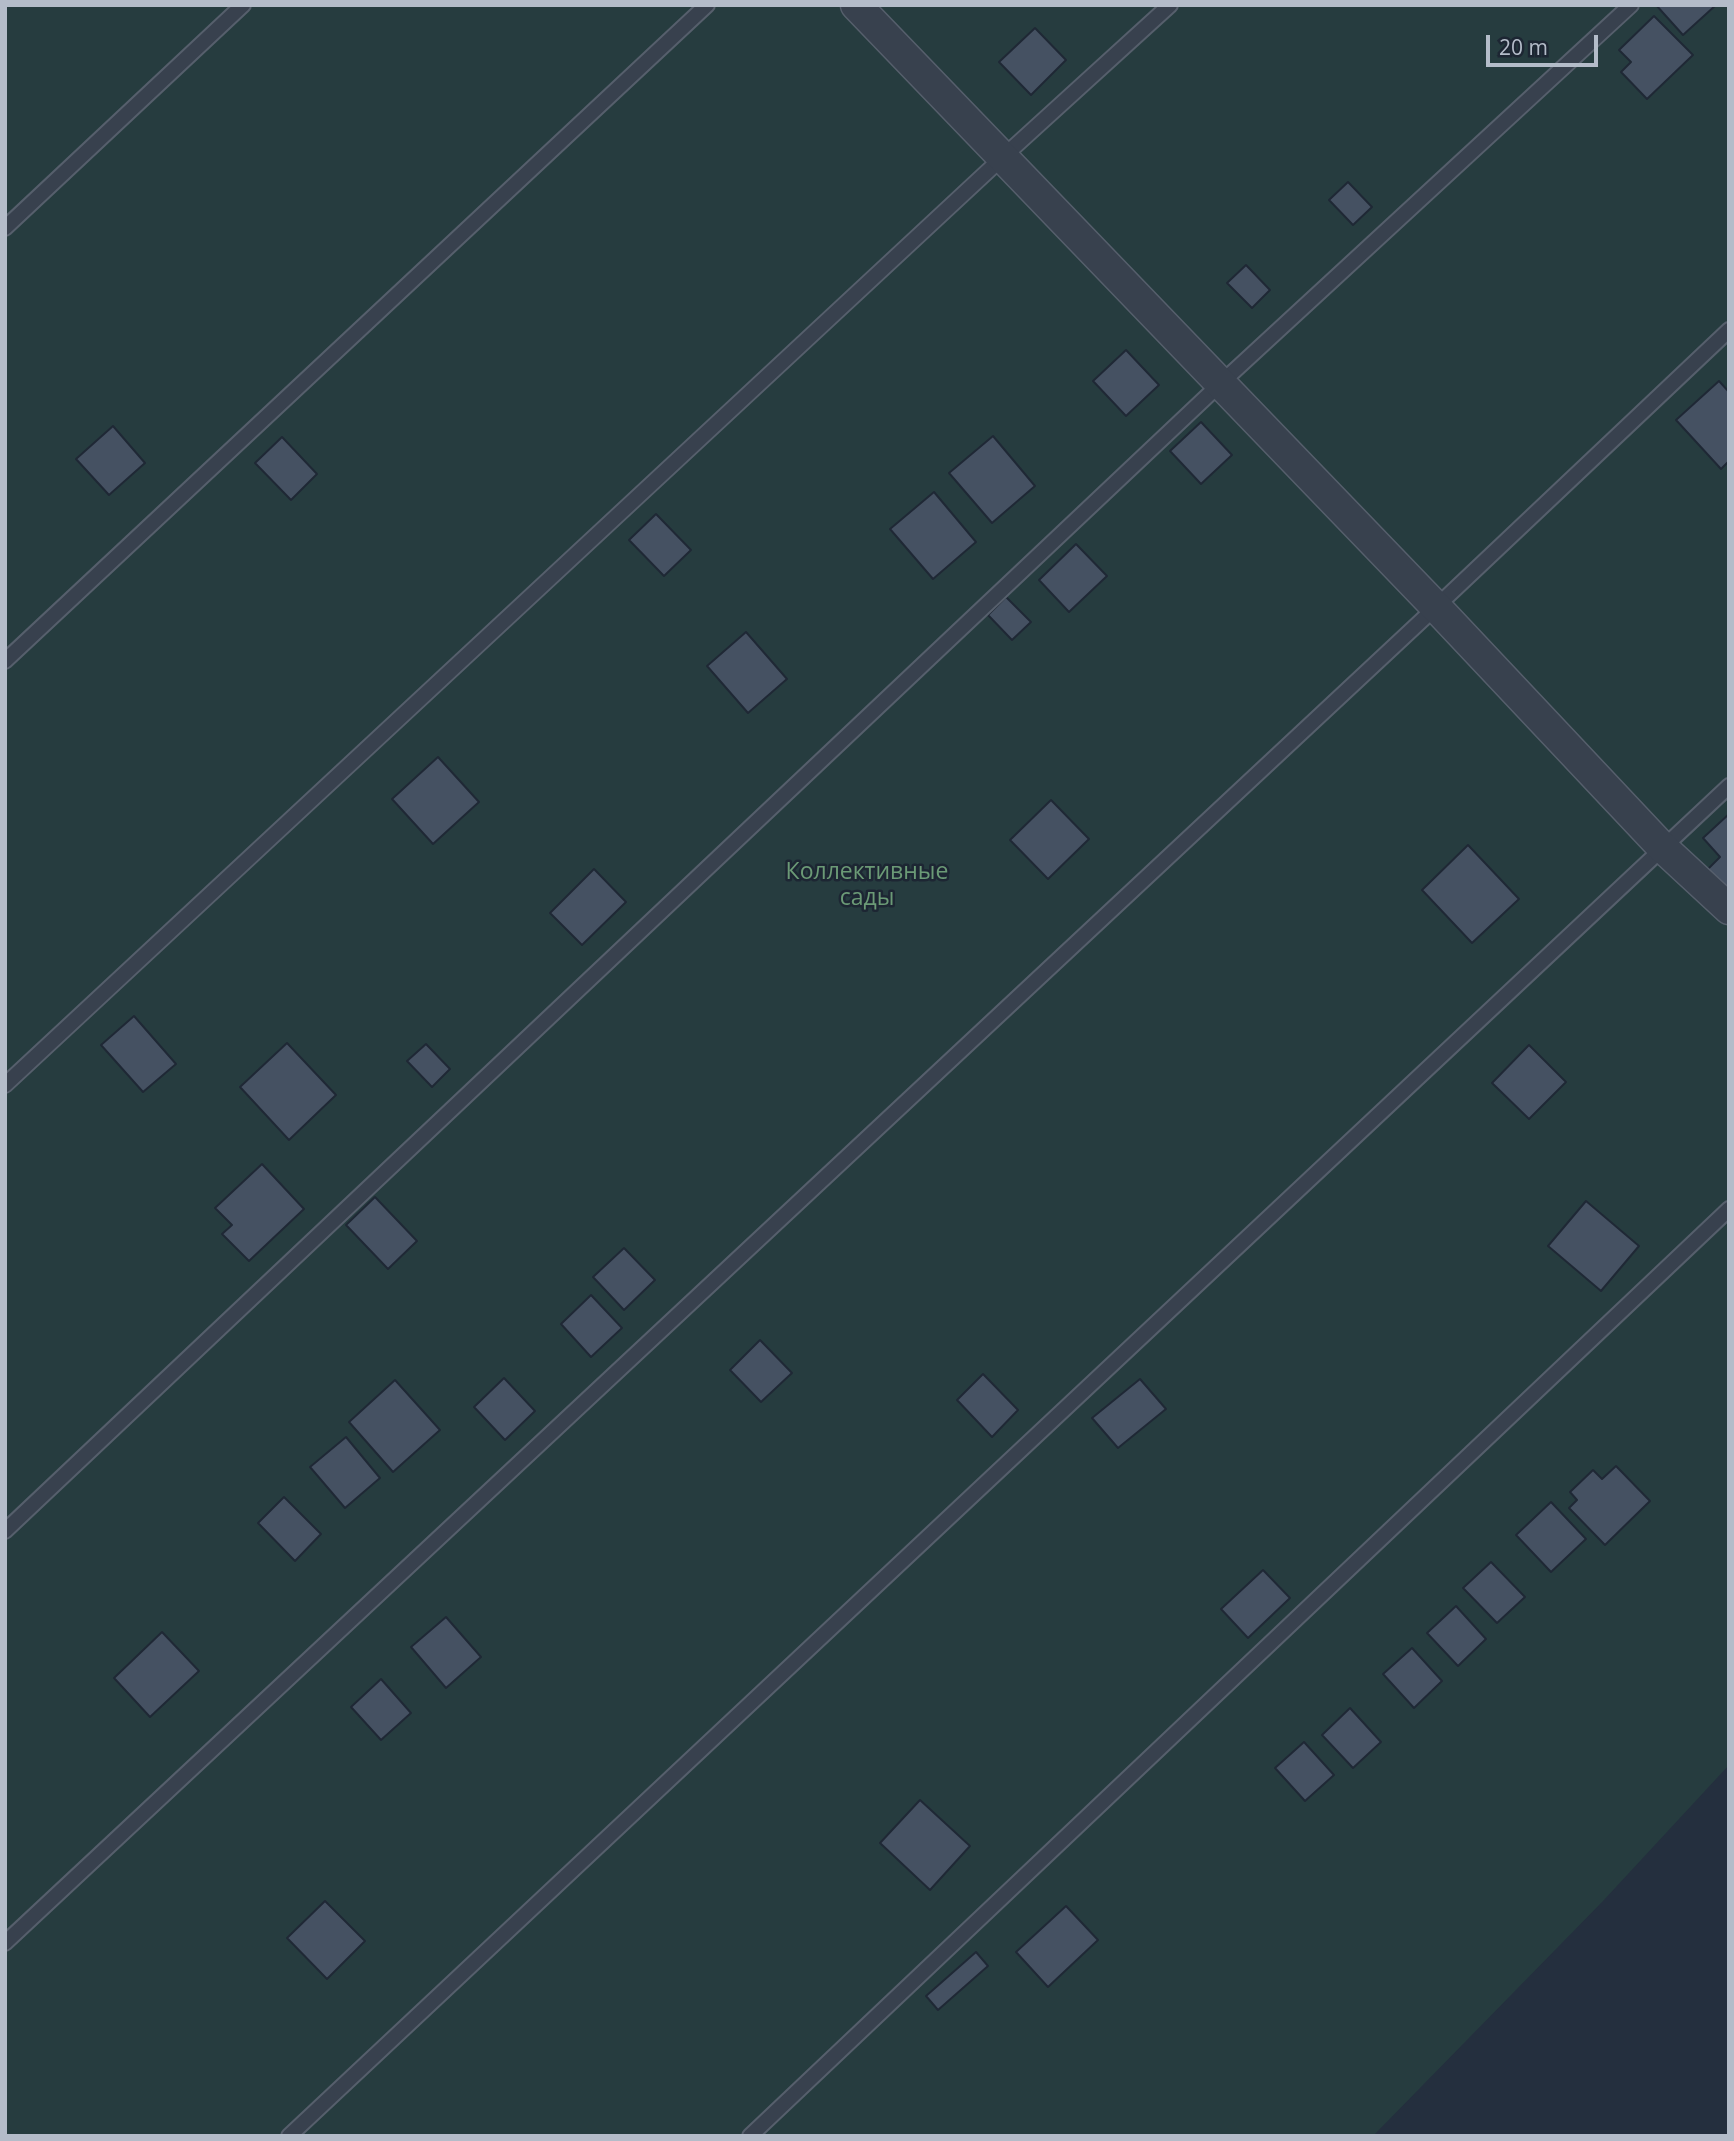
<!DOCTYPE html>
<meta charset="utf-8">
<style>
body{margin:0}
#map{position:relative;width:1734px;height:2141px;overflow:hidden;background:#242f3e;font-family:"Open Sans",sans-serif}
canvas{display:block}
.frame{position:absolute;inset:0;border:7px solid #b4bcc9;pointer-events:none}
.scale{position:absolute;left:1486px;top:35px;width:112px;height:32px;box-sizing:border-box;border:4px solid #b4bcc9;border-top:0;padding-left:9px;font-size:21px;line-height:24px;white-space:nowrap;color:#b4bcc9;-webkit-text-stroke:5px #1d2633;paint-order:stroke}
</style>
<div id="map">
<canvas width="1734" height="2141"></canvas>
<div class="frame"></div>
<div class="scale">20 m</div>
</div>
<script>
const g = document.querySelector('canvas').getContext('2d');
g.lineJoin = 'round';
function fillPath(path, color) { g.fillStyle = color; g.fill(path, 'evenodd'); }
function stroke(path, color, width, dash) { g.strokeStyle = color; g.lineWidth = width; g.lineCap = dash ? 'butt' : 'round'; g.setLineDash(dash || []); g.stroke(path); }
function drawText(font, color, halo, rows, align = 'center') {
  g.font = font + ' "Open Sans",sans-serif'; g.lineWidth = 5; g.setLineDash([]); g.textBaseline = 'middle'; g.strokeStyle = halo; g.fillStyle = color; for (const [text, x, y, turn = 0] of rows) {
    g.save(); g.translate(x, y); g.rotate((+turn || 0) * Math.PI / 180); g.textAlign = isNaN(turn) ? turn : align; if (halo) g.strokeText(text, 0, 0); g.fillText(text, 0, 0); g.restore();
  }
}
const green = new Path2D(`
 M 5,5 L 1729,5 L 1729,1765 L 1603,1901 L 1373,2136 L 5,2136 Z`);
const building = new Path2D(`
 M 1656,5 L 1716,5 L 1683,35 Z
 M 1654,16 L 1693,55 L 1647,99 L 1621,72 L 1631,62 L 1619,50 Z
 M 1035,28 L 1066,60 L 1031,95 L 999,62 Z
 M 1348,182 L 1372,207 L 1353,225 L 1329,200 Z
 M 1246,265 L 1270,290 L 1252,308 L 1227,283 Z
 M 1126,350 L 1159,385 L 1126,416 L 1093,381 Z
 M 1719,381 L 1729,392 L 1729,461 L 1721,469 L 1676,420 Z
 M 1201,422 L 1232,455 L 1201,484 L 1170,451 Z
 M 113,426 L 145,463 L 109,495 L 76,459 Z
 M 993,436 L 1035,486 L 992,523 L 949,473 Z
 M 282,437 L 317,474 L 291,500 L 255,463 Z
 M 934,492 L 976,542 L 933,579 L 890,529 Z
 M 656,514 L 691,550 L 664,576 L 629,540 Z
 M 1076,544 L 1107,576 L 1069,612 L 1039,580 Z
 M 1006,597 L 1031,622 L 1012,640 L 988,615 Z
 M 746,632 L 787,679 L 748,713 L 707,666 Z
 M 438,757 L 479,802 L 433,844 L 392,799 Z
 M 1051,800 L 1089,839 L 1048,879 L 1010,840 Z
 M 1729,814 L 1729,886 L 1724,890 L 1706,871 L 1720,857 L 1703,838 Z
 M 1468,845 L 1519,899 L 1472,943 L 1422,890 Z
 M 594,869 L 626,902 L 582,945 L 550,913 Z
 M 134,1016 L 176,1064 L 143,1092 L 101,1045 Z
 M 287,1043 L 336,1095 L 289,1140 L 240,1087 Z
 M 426,1044 L 450,1069 L 432,1087 L 407,1061 Z
 M 1529,1045 L 1566,1082 L 1529,1119 L 1492,1083 Z
 M 262,1164 L 304,1209 L 249,1261 L 222,1234 L 232,1225 L 215,1208 Z
 M 375,1197 L 417,1241 L 388,1269 L 346,1225 Z
 M 1586,1201 L 1639,1246 L 1601,1291 L 1548,1246 Z
 M 624,1248 L 655,1280 L 624,1310 L 593,1277 Z
 M 591,1295 L 622,1328 L 591,1357 L 561,1324 Z
 M 760,1340 L 792,1373 L 761,1402 L 730,1370 Z
 M 983,1374 L 1018,1410 L 992,1437 L 957,1400 Z
 M 504,1378 L 535,1411 L 505,1440 L 474,1407 Z
 M 1140,1379 L 1166,1409 L 1118,1448 L 1092,1418 Z
 M 395,1380 L 440,1430 L 393,1472 L 349,1422 Z
 M 346,1437 L 380,1478 L 345,1508 L 310,1467 Z
 M 1616,1466 L 1650,1501 L 1605,1545 L 1569,1508 L 1577,1500 L 1570,1492 L 1593,1470 L 1602,1479 Z
 M 284,1497 L 321,1534 L 295,1561 L 258,1523 Z
 M 1551,1502 L 1586,1539 L 1551,1572 L 1516,1535 Z
 M 1491,1562 L 1525,1597 L 1497,1623 L 1463,1588 Z
 M 1263,1570 L 1290,1598 L 1248,1638 L 1221,1609 Z
 M 1456,1606 L 1486,1639 L 1458,1666 L 1427,1633 Z
 M 446,1617 L 481,1657 L 446,1688 L 411,1647 Z
 M 162,1632 L 199,1671 L 150,1717 L 114,1678 Z
 M 1412,1648 L 1442,1681 L 1414,1708 L 1383,1674 Z
 M 381,1679 L 411,1713 L 381,1740 L 351,1707 Z
 M 1350,1708 L 1381,1742 L 1353,1768 L 1322,1735 Z
 M 1304,1742 L 1334,1775 L 1305,1801 L 1275,1768 Z
 M 920,1800 L 970,1846 L 930,1890 L 880,1843 Z
 M 325,1901 L 365,1941 L 327,1979 L 287,1938 Z
 M 1066,1906 L 1098,1940 L 1048,1987 L 1016,1952 Z
 M 976,1952 L 988,1966 L 938,2010 L 926,1996 Z`);
const service = new Path2D(`
 M 5,228 L 243,5
 M 5,661 L 707,5
 M 5,1085 L 1003,157 L 1170,5
 M 5,1531 L 1220,384 L 1631,5
 M 5,1943 L 1436,607 L 1729,330
 M 289,2136 L 1729,786
 M 750,2136 L 1729,1209`);
const minor = new Path2D(`
 M 856,5 L 1436,607 L 1662,847 L 1729,909`);
const parkNames = [
 ["Коллективные",867,872],
 ["сады",867,898]
];
fillPath(green, '#263c3f');
fillPath(building, '#455162');
stroke(building, '#1f2835', 2);
stroke(service, '#565f6c', 18);
stroke(minor, '#565f6c', 33);
stroke(service, '#38414e', 14);
stroke(minor, '#38414e', 30);
drawText('23px', '#6b9a76', '#1d2633', parkNames);
</script>
